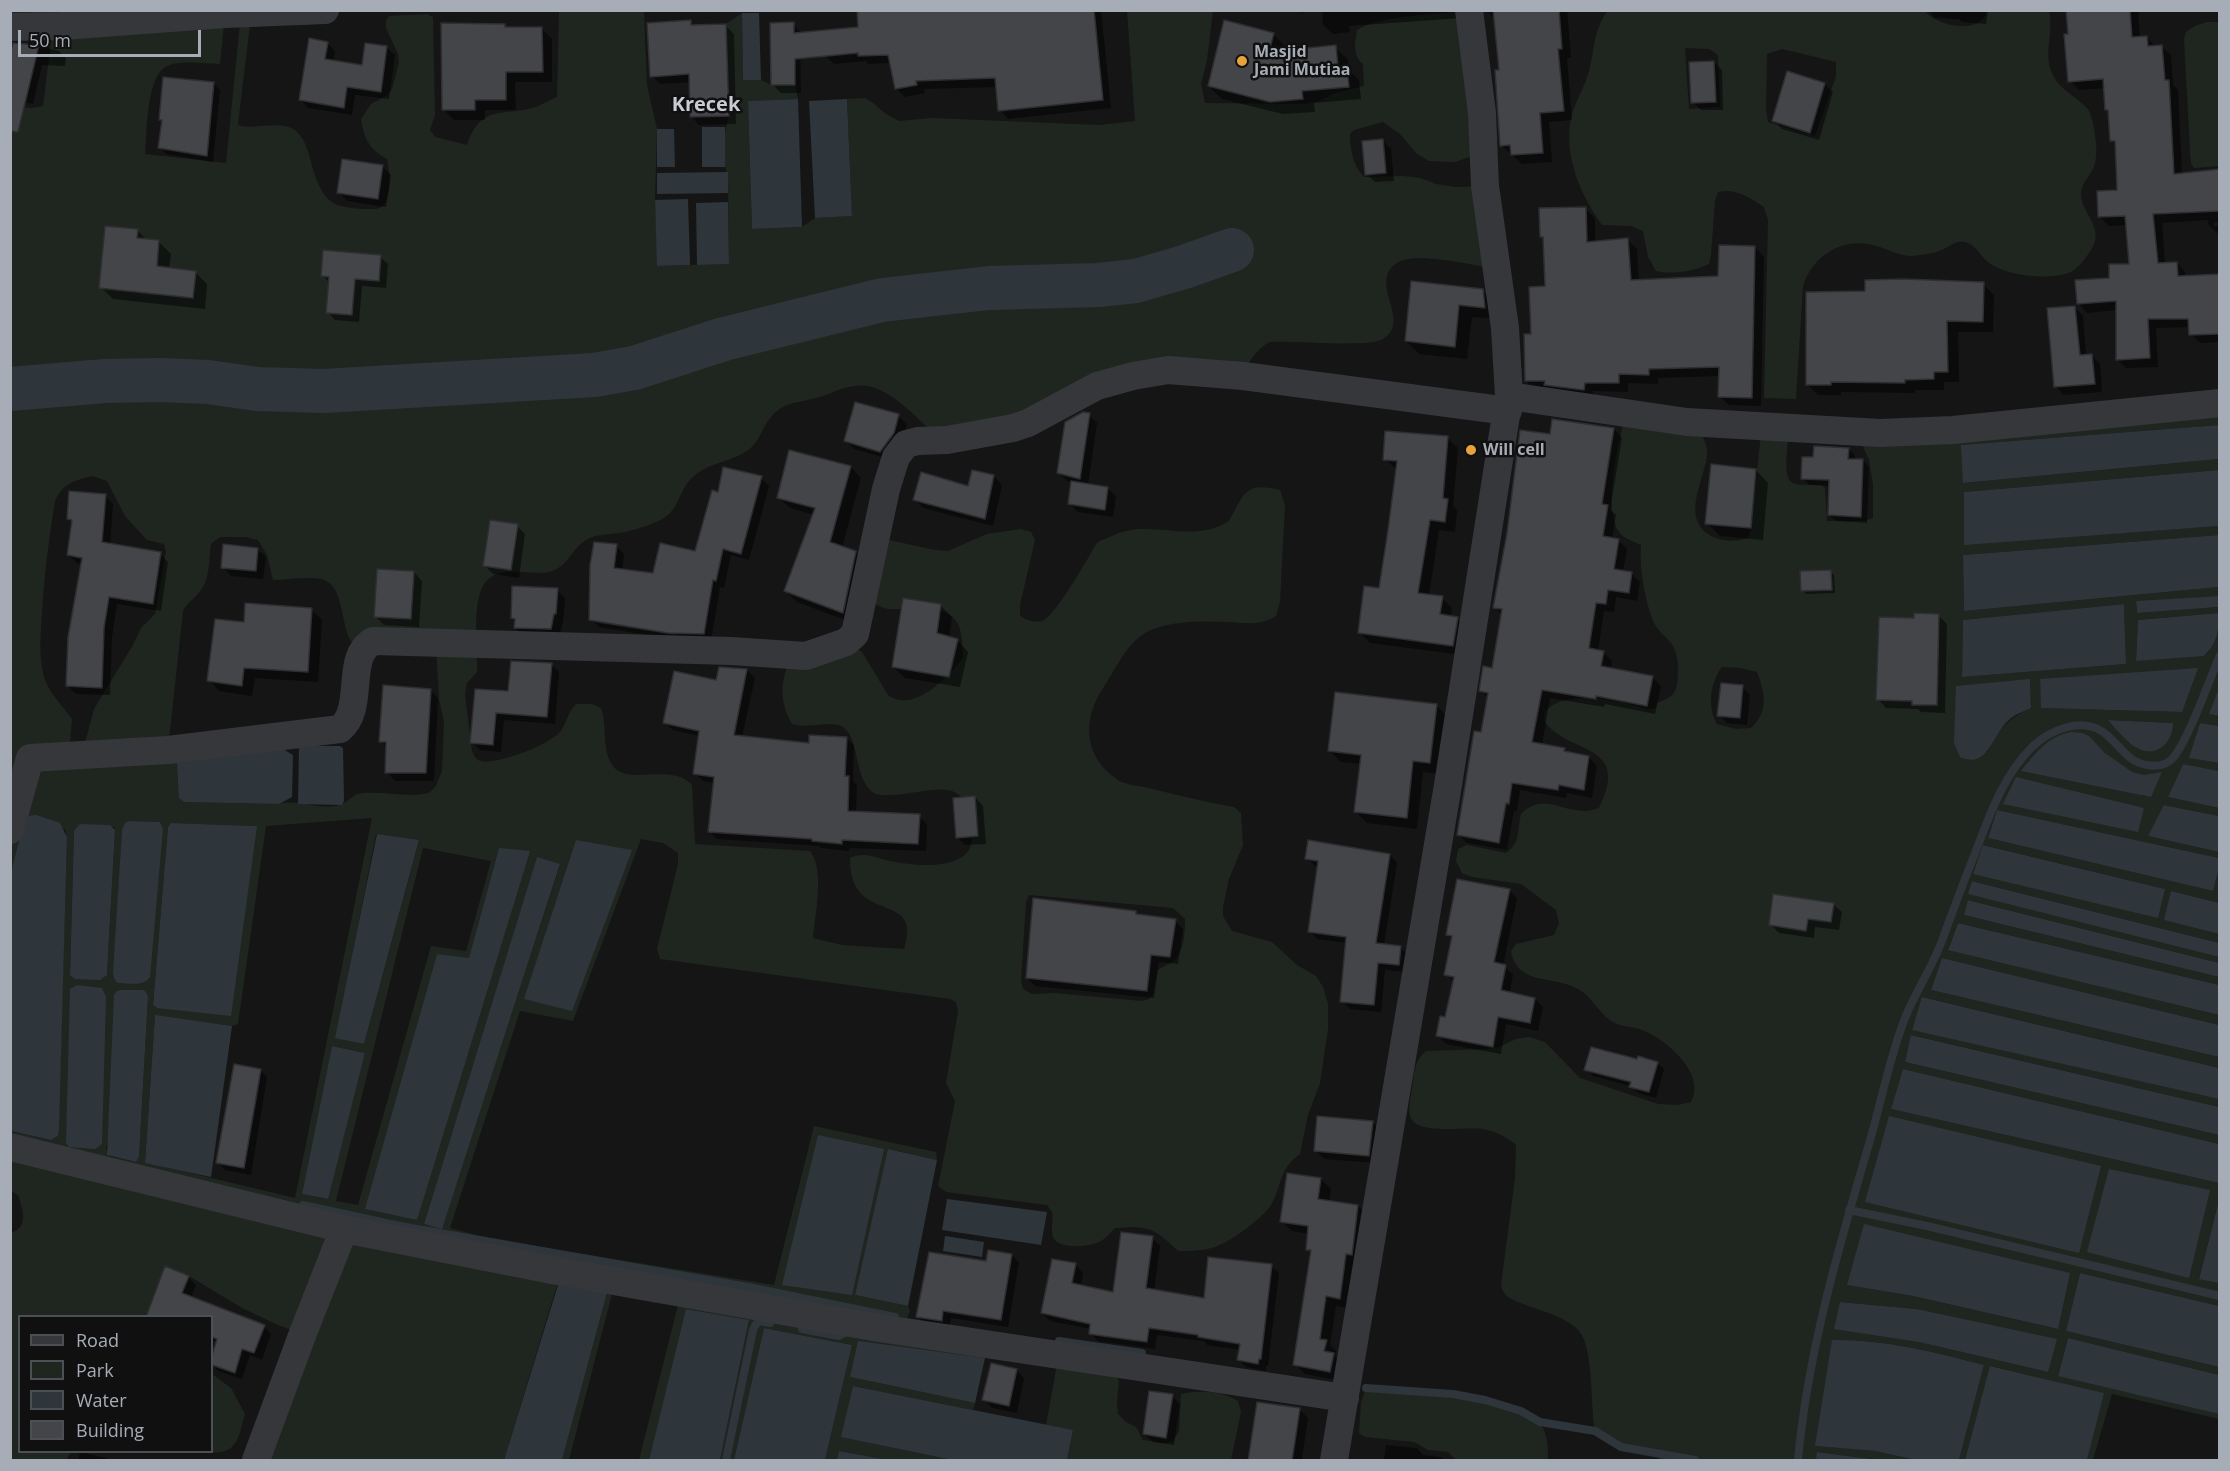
<!DOCTYPE html>
<style>
body{margin:0}
#map{position:relative;width:2230px;height:1471px;overflow:hidden;background:#151516;font-family:"Open Sans",sans-serif}
canvas{display:block}
.frame{position:absolute;inset:0;border:12px solid #a7adb6;pointer-events:none}
.legend{position:absolute;left:18px;top:1315px;width:195px;height:138px;box-sizing:border-box;background:#101011;border:2px solid #4c4f53;margin:0;padding:8px 10px;list-style:none;font-size:18px;color:#a7adb6}
.legend li{display:flex;align-items:center;gap:12px;height:30px}
.legend b{width:30px;border:2px solid #4c4f53}
.scale{position:absolute;left:18px;top:30px;width:183px;height:27px;box-sizing:border-box;border:3px solid #a7adb6;border-top:0;padding-left:8px;font-size:18px;line-height:21px;white-space:nowrap;color:#a7adb6;-webkit-text-stroke:4px #101011;paint-order:stroke}
</style>
<div id="map">
<canvas width="2230" height="1471"></canvas>
<div class="frame"></div>
<ul class="legend">
<li><b style="height:8px;background:#36373b"></b>Road</li>
<li><b style="height:16px;background:#1f261f"></b>Park</li>
<li><b style="height:16px;background:#2e363b"></b>Water</li>
<li><b style="height:16px;background:#444549"></b>Building</li>
</ul>
<div class="scale">50 m</div>
</div>
<script>
const g = document.querySelector('canvas').getContext('2d');
g.lineJoin = 'round';
function fillPath(path, color) { g.fillStyle = color; g.fill(path, 'evenodd'); }
function stroke(path, color, width, dash) { g.strokeStyle = color; g.lineWidth = width; g.lineCap = dash ? 'butt' : 'round'; g.setLineDash(dash || []); g.stroke(path); }
function drawText(font, color, halo, rows, align = 'center') {
  g.font = font + ' "Open Sans",sans-serif'; g.lineWidth = 5; g.setLineDash([]); g.textBaseline = 'middle'; g.strokeStyle = halo; g.fillStyle = color; for (const [text, x, y, turn = 0] of rows) {
    g.save(); g.translate(x, y); g.rotate((+turn || 0) * Math.PI / 180); g.textAlign = isNaN(turn) ? turn : align; if (halo) g.strokeText(text, 0, 0); g.fillText(text, 0, 0); g.restore();
  }
}
const green = new Path2D(`
 M 1608,10 L 1924,10 C 1935,26 1981,36 1987,11 L 2049,11 C 2054,32 2043,53 2052,73 C 2059,90 2075,95 2087,108 C 2091,113 2093,123 2094,129 C 2096,139 2098,156 2094,166 C 2091,177 2082,180 2081,193 C 2080,211 2102,225 2094,244 C 2090,253 2080,267 2071,272 C 2050,281 2005,276 1988,262 C 1980,256 1975,243 1964,242 C 1955,240 1947,249 1939,251 C 1931,254 1921,255 1912,256 C 1898,256 1886,248 1873,245 C 1842,237 1812,256 1803,286 L 1796,399 L 1764,398 L 1768,220 L 1764,207 C 1750,198 1736,188 1718,192 L 1715,200 L 1711,255 L 1709,264 C 1694,271 1673,275 1656,271 L 1648,257 L 1643,231 L 1631,226 L 1602,225 C 1581,196 1563,155 1571,118 C 1575,101 1585,87 1589,71 C 1595,48 1593,31 1608,10 ZM 1685,48 L 1709,49 L 1718,55 L 1720,107 L 1689,109 ZM 1782,49 L 1836,62 L 1836,76 L 1815,136 L 1768,122 L 1766,110 L 1767,54 Z
 M 11,11 L 311,11 L 309,25 L 250,25 L 238,124 L 240,126 C 256,129 281,120 295,130 C 304,138 307,147 310,158 C 313,171 320,195 333,203 C 342,208 359,209 369,209 C 381,210 385,206 388,195 C 391,183 389,170 387,159 C 369,149 364,139 361,119 L 371,104 L 386,96 L 392,89 L 399,62 L 398,54 L 386,28 L 386,20 L 389,16 L 427,14 L 433,17 L 435,115 L 430,130 L 435,137 L 467,145 C 481,103 504,117 536,107 C 543,104 550,100 557,97 L 559,11 L 644,11 L 647,85 L 657,129 L 655,200 L 658,266 L 729,264 L 728,175 C 721,159 723,133 729,116 L 726,24 L 742,13 L 743,80 L 761,80 L 771,85 L 795,85 L 798,99 L 748,101 L 752,229 L 802,227 L 815,218 L 852,216 L 847,99 L 865,98 L 873,103 L 886,114 L 899,121 L 932,118 L 1099,125 L 1135,121 L 1127,11 L 1213,11 L 1207,60 L 1201,84 L 1205,103 L 1306,104 L 1319,101 L 1335,93 L 1364,86 L 1363,64 C 1352,55 1355,43 1357,30 C 1380,15 1441,14 1469,11 L 1483,152 L 1455,162 L 1429,161 L 1417,154 L 1400,134 L 1383,122 L 1354,130 L 1350,134 C 1350,149 1353,166 1364,177 L 1403,176 L 1420,178 L 1436,184 L 1455,187 L 1485,186 L 1497,269 C 1474,266 1412,249 1394,265 C 1370,286 1412,321 1383,339 C 1369,348 1291,340 1269,342 C 1255,351 1249,361 1243,376 L 1168,370 L 1052,409 L 934,433 C 913,415 885,381 855,386 C 841,387 829,395 816,398 C 805,401 791,402 781,408 C 778,410 773,414 771,417 C 762,427 760,442 748,450 C 731,463 707,462 692,478 C 680,489 678,510 664,518 C 654,524 637,529 625,532 C 613,535 597,533 586,540 C 570,550 569,567 549,572 C 530,576 499,564 485,583 C 471,601 478,649 477,672 L 467,683 L 465,695 L 472,751 C 474,756 476,760 481,761 C 497,765 549,745 560,732 C 567,723 567,713 576,704 L 592,704 L 601,708 C 607,725 602,747 611,763 C 625,789 670,761 692,785 L 695,844 L 810,851 C 825,870 815,914 813,938 L 842,945 L 904,949 C 920,901 875,915 858,890 C 851,880 850,868 850,858 C 863,851 877,858 890,861 C 911,865 943,869 962,857 C 971,851 972,843 972,833 C 970,768 929,795 888,795 C 882,795 875,795 871,791 C 853,774 860,735 841,726 C 828,721 808,729 792,724 C 781,706 779,683 789,664 L 846,642 L 862,652 L 888,695 C 914,714 948,677 963,658 C 962,650 963,641 961,634 C 956,599 912,611 888,609 C 883,608 879,606 875,604 L 875,537 L 935,550 L 948,551 L 987,534 L 1021,529 L 1031,532 L 1035,540 L 1020,605 L 1020,616 C 1027,620 1034,623 1042,621 C 1054,617 1082,568 1090,555 C 1092,552 1094,546 1097,543 C 1100,540 1106,539 1110,537 C 1149,516 1190,546 1229,521 C 1244,495 1244,481 1280,490 L 1285,505 L 1280,602 L 1276,616 C 1260,626 1246,623 1228,622 C 1203,621 1175,620 1151,630 C 1128,640 1118,665 1105,685 C 1082,718 1082,756 1118,780 C 1126,785 1140,786 1149,788 C 1177,795 1205,802 1234,807 L 1241,813 L 1243,845 L 1229,879 L 1223,907 L 1223,916 L 1232,931 L 1272,942 L 1297,965 L 1316,976 L 1323,987 L 1328,1004 L 1328,1029 L 1320,1083 L 1308,1115 L 1300,1154 C 1278,1170 1283,1184 1271,1205 C 1263,1218 1230,1242 1215,1247 C 1204,1251 1189,1251 1178,1251 C 1153,1227 1149,1226 1115,1228 C 1111,1232 1106,1238 1101,1241 C 1092,1247 1062,1249 1055,1240 C 1049,1233 1054,1221 1052,1212 L 1047,1205 L 946,1192 L 938,1186 L 955,1101 L 946,1083 L 958,1011 L 956,1002 L 950,999 L 660,959 L 657,949 L 678,864 L 678,853 L 663,843 L 641,839 L 573,1021 L 520,1011 L 450,1228 L 491,1239 L 774,1285 L 814,1126 L 936,1152 L 937,1160 L 889,1149 L 855,1295 L 908,1306 L 910,1311 L 904,1325 L 985,1358 L 850,1377 L 975,1403 L 973,1410 L 853,1386 L 842,1437 L 952,1460 L 889,1460 L 840,1451 L 837,1460 L 825,1460 L 852,1345 L 764,1328 L 734,1460 L 720,1460 L 749,1321 L 687,1309 L 649,1460 L 639,1460 L 678,1305 L 612,1294 L 569,1460 L 562,1460 L 607,1293 L 557,1285 L 504,1460 L 256,1460 L 303,1334 L 278,1325 L 242,1308 L 189,1276 L 165,1267 L 146,1316 L 20,1316 L 20,1452 L 71,1452 L 66,1460 L 11,1460 L 11,1233 C 29,1227 23,1210 18,1195 L 11,1191 L 11,1131 L 51,1140 L 58,1136 L 67,837 L 65,829 L 24,821 L 11,872 L 11,106 L 32,108 L 43,106 L 53,26 L 11,27 ZM 241,13 L 226,163 L 145,154 C 147,134 146,81 164,68 C 177,59 204,64 220,64 L 225,14 ZM 93,476 L 107,481 L 125,516 L 147,540 L 164,544 L 166,552 L 155,614 L 141,628 L 133,645 L 94,709 L 82,754 L 70,743 L 72,719 C 62,705 49,693 44,677 C 38,656 41,633 42,612 C 44,575 49,538 55,501 C 62,484 75,480 93,476 ZM 220,537 L 246,537 L 258,540 L 267,555 L 273,580 C 288,580 306,576 321,579 C 345,584 340,625 351,641 C 353,645 358,648 361,651 L 436,643 L 439,699 L 444,722 L 442,771 L 436,786 L 429,793 C 404,798 387,791 363,793 C 353,793 348,803 339,805 C 320,811 297,798 279,804 L 184,802 L 177,762 L 168,749 L 183,611 C 188,601 195,599 201,590 C 210,579 209,557 211,544 ZM 372,818 L 295,1198 L 145,1162 L 155,1016 L 232,1026 L 238,1024 L 266,826 ZM 129,821 L 160,822 L 163,828 L 114,978 L 122,830 ZM 171,823 L 257,826 L 157,1008 L 153,1005 L 168,827 ZM 114,827 L 115,830 L 107,975 L 70,974 L 74,831 ZM 376,834 L 419,841 L 364,1044 L 336,1037 ZM 423,848 L 491,861 L 466,951 L 431,946 L 358,1205 L 336,1201 ZM 499,848 L 417,1220 L 366,1209 L 437,954 L 469,959 ZM 537,858 L 560,865 L 442,1228 L 424,1224 ZM 1029,895 L 1173,908 L 1185,919 C 1185,931 1184,952 1174,961 C 1169,965 1162,966 1157,971 L 1153,994 L 1149,999 L 1142,1001 L 1055,993 L 1032,994 L 1023,989 L 1021,981 L 1026,902 ZM 148,997 L 139,1157 L 136,1162 L 109,1156 L 106,1148 ZM 332,1046 L 365,1053 L 327,1199 L 302,1194 Z
 M 2207,22 L 2219,22 L 2219,166 L 2194,168 L 2191,163 L 2190,151 L 2184,39 L 2186,32 L 2195,26 Z
 M 2219,403 L 2219,425 L 1962,445 L 1964,483 L 2219,459 L 2219,470 L 1964,492 L 1964,544 L 2219,526 L 2219,535 L 1963,555 L 1964,611 L 2219,587 L 2219,596 L 2136,602 L 2137,613 L 2219,607 L 2219,613 L 2138,620 L 2136,661 L 2208,653 L 2219,628 L 2219,688 L 2210,714 L 2219,716 L 2219,726 L 2200,723 L 2190,758 L 2219,763 L 2219,771 L 2183,764 L 2168,797 L 2219,808 L 2219,816 L 2165,805 L 2148,836 L 2219,852 L 2219,858 L 1997,810 L 1988,838 L 2213,891 L 2219,868 L 2219,903 L 2171,891 L 2165,920 L 2219,934 L 2219,943 L 1973,881 L 1969,894 L 2219,957 L 2219,963 L 1969,900 L 1964,915 L 2219,977 L 2219,985 L 1958,923 L 1948,949 L 2219,1015 L 2219,1025 L 1942,958 L 1931,990 L 2219,1057 L 2219,1068 L 1923,997 L 1912,1029 L 2219,1099 L 2219,1107 L 1912,1035 L 1905,1062 L 2219,1135 L 2219,1144 L 1903,1069 L 1891,1109 L 2219,1183 L 2219,1200 L 2199,1278 L 2219,1283 L 2219,1306 L 2080,1273 L 2066,1331 L 2219,1367 L 2219,1375 L 2068,1338 L 2058,1375 L 2219,1414 L 2219,1419 L 2112,1394 L 2093,1460 L 2087,1460 L 2103,1393 L 1991,1366 L 1965,1460 L 1959,1460 L 1984,1365 C 1935,1352 1884,1339 1833,1340 L 1816,1446 L 1875,1451 L 1916,1460 L 1879,1460 L 1818,1452 L 1816,1460 L 1661,1460 C 1648,1449 1635,1451 1620,1446 C 1611,1443 1602,1437 1595,1431 C 1590,1407 1594,1348 1579,1331 C 1563,1313 1528,1309 1508,1297 C 1504,1294 1502,1290 1501,1285 L 1515,1178 L 1516,1145 C 1506,1136 1496,1132 1483,1129 C 1466,1126 1415,1136 1410,1116 C 1408,1107 1411,1097 1412,1088 C 1415,1072 1413,1062 1426,1051 L 1488,1049 L 1499,1047 L 1516,1039 L 1529,1037 L 1545,1042 L 1580,1078 L 1658,1104 L 1677,1105 L 1691,1102 C 1707,1074 1666,1039 1642,1030 C 1631,1026 1620,1027 1611,1021 C 1598,1012 1592,997 1578,989 C 1554,975 1517,986 1511,951 L 1516,944 L 1554,935 L 1559,923 L 1556,910 L 1521,884 L 1472,877 L 1462,873 L 1456,861 L 1458,849 L 1467,845 L 1506,853 C 1521,843 1517,830 1521,814 C 1542,793 1560,811 1585,811 C 1589,811 1595,809 1599,808 C 1632,742 1568,755 1544,721 L 1545,711 C 1565,692 1599,698 1625,703 C 1635,705 1646,711 1656,708 L 1657,703 C 1663,700 1670,698 1673,694 C 1680,686 1679,658 1674,648 C 1670,639 1659,633 1654,623 C 1645,602 1639,567 1641,545 C 1632,541 1622,538 1617,529 C 1605,505 1616,448 1624,423 L 1701,434 C 1705,441 1708,448 1707,456 C 1704,480 1682,516 1708,534 C 1720,542 1734,542 1748,538 L 1751,529 L 1761,433 L 1788,438 C 1788,448 1782,478 1793,483 C 1801,486 1814,484 1822,485 L 1825,488 L 1827,521 L 1865,521 L 1873,518 L 1873,485 L 1869,460 L 1862,444 ZM 1831,570 L 1832,589 L 1801,591 L 1800,571 ZM 2124,604 L 2126,664 L 1962,677 L 1963,620 ZM 1914,614 L 1939,614 L 1937,705 L 1912,704 ZM 1879,617 L 1904,700 L 1904,701 L 1876,700 ZM 1722,667 L 1740,668 L 1757,672 C 1765,693 1769,712 1751,728 L 1736,729 L 1717,724 C 1707,706 1710,683 1722,667 ZM 2040,679 L 2181,712 L 2042,708 ZM 2030,680 L 2031,708 C 2006,720 2001,727 1987,752 L 1960,757 ZM 2108,720 L 2109,720 L 2172,723 L 2138,749 ZM 2089,736 C 2103,751 2122,773 2143,775 C 2149,775 2156,773 2162,773 L 2144,797 ZM 1984,845 L 2165,889 L 1973,874 ZM 2069,1273 L 2057,1329 L 1913,1296 L 1848,1285 ZM 1840,1302 L 1916,1309 L 2048,1372 L 1919,1342 Z
 M 1057,1364 L 1115,1376 L 1119,1380 L 1117,1402 L 1118,1414 L 1126,1422 L 1136,1427 L 1143,1440 L 1165,1443 L 1173,1441 L 1179,1431 L 1181,1394 C 1199,1390 1222,1391 1238,1401 L 1241,1412 L 1231,1460 L 1067,1460 L 1073,1430 L 1046,1425 Z
 M 212,1374 L 231,1388 L 245,1414 C 236,1449 235,1455 196,1452 L 212,1452 Z
 M 1366,1388 C 1405,1391 1516,1393 1541,1425 C 1548,1434 1548,1449 1548,1460 L 1456,1460 L 1448,1452 L 1428,1450 L 1414,1442 L 1365,1437 L 1359,1433 L 1361,1402 Z`);
const water = new Path2D(`
 M 742,13 L 759,13 L 761,80 L 743,80 Z
 M 798,99 L 802,227 L 752,229 L 748,101 Z
 M 847,99 L 852,216 L 815,218 L 809,101 Z
 M 702,127 L 725,127 L 725,167 L 702,167 Z
 M 657,129 L 674,129 L 675,167 L 657,167 Z
 M 728,172 L 728,193 L 657,194 L 657,173 Z
 M 688,199 L 690,265 L 657,266 L 655,200 Z
 M 728,202 L 729,264 L 697,265 L 696,203 Z
 M 2219,425 L 2219,459 L 1963,483 L 1961,445 Z
 M 2219,470 L 2219,526 L 1964,545 L 1964,492 Z
 M 2219,535 L 2219,587 L 1964,611 L 1963,555 Z
 M 2219,596 L 2219,607 L 2137,613 L 2136,601 Z
 M 2124,604 L 2126,664 L 1962,677 L 1963,620 Z
 M 2219,613 C 2220,628 2216,647 2203,656 L 2136,661 L 2138,620 Z
 M 2198,668 L 2182,712 L 2041,708 L 2040,679 Z
 M 2030,679 L 2031,708 C 2025,711 2016,714 2010,719 C 1992,733 1989,770 1960,757 L 1954,743 L 1956,686 Z
 M 2219,688 L 2219,716 L 2209,714 Z
 M 2108,720 L 2173,723 C 2173,741 2158,758 2139,749 C 2128,744 2116,729 2108,720 Z
 M 2200,723 L 2219,726 L 2219,763 L 2189,758 Z
 M 2071,732 L 2082,733 L 2089,736 L 2105,753 L 2132,772 L 2144,775 L 2162,772 L 2151,797 L 2021,771 C 2035,754 2048,736 2071,732 Z
 M 299,746 L 340,746 L 343,748 L 344,801 L 342,805 L 298,804 Z
 M 283,749 L 293,755 L 292,797 L 279,804 L 184,802 L 179,798 L 177,762 Z
 M 2183,764 L 2219,771 L 2219,808 L 2168,797 Z
 M 2016,777 L 2144,808 L 2138,832 L 2003,804 Z
 M 2164,805 L 2219,816 L 2219,852 L 2148,836 Z
 M 1997,810 L 2219,858 L 2219,868 L 2213,891 L 1988,838 Z
 M 36,815 L 60,823 L 67,837 L 59,1129 L 58,1136 L 51,1140 L 11,1131 L 11,872 L 24,821 L 28,816 Z
 M 129,821 L 160,822 L 163,828 L 150,977 C 143,987 129,983 117,983 L 114,978 L 113,972 L 122,830 L 125,823 Z
 M 171,823 L 257,826 L 231,1016 L 157,1008 L 153,1005 L 168,827 Z
 M 80,824 L 110,825 L 115,830 L 107,975 L 100,980 L 75,979 L 70,975 L 74,831 Z
 M 377,834 L 419,840 L 364,1044 L 335,1038 Z
 M 576,840 L 632,850 L 572,1011 L 524,999 Z
 M 1983,845 L 2165,889 L 2158,918 L 1973,874 Z
 M 499,848 L 530,851 L 417,1220 L 365,1209 L 437,954 L 469,958 Z
 M 537,857 L 560,864 L 442,1229 L 424,1224 Z
 M 1972,881 L 2219,943 L 2219,957 L 1968,894 Z
 M 2171,891 L 2219,903 L 2219,934 L 2164,920 Z
 M 1968,900 L 2219,963 L 2219,977 L 1964,915 Z
 M 1958,923 L 2219,985 L 2219,1015 L 1948,950 Z
 M 1942,958 L 2219,1025 L 2219,1057 L 1931,990 Z
 M 77,985 L 102,988 L 106,997 L 102,1144 L 95,1149 L 69,1147 L 66,1143 L 70,989 Z
 M 121,990 L 143,990 L 146,992 L 148,997 L 139,1157 L 136,1162 L 107,1155 L 114,995 L 117,991 Z
 M 1922,997 L 2219,1068 L 2219,1099 L 1912,1030 Z
 M 155,1015 L 232,1026 L 211,1177 L 145,1163 Z
 M 1911,1035 L 2219,1107 L 2219,1135 L 1905,1062 Z
 M 332,1046 L 365,1053 L 328,1199 L 302,1194 Z
 M 1903,1069 L 2219,1144 L 2219,1183 L 1891,1109 Z
 M 1889,1116 L 2101,1166 L 2079,1253 L 1865,1202 Z
 M 818,1135 L 884,1149 L 852,1295 L 782,1285 Z
 M 888,1149 L 937,1160 L 908,1306 L 855,1295 Z
 M 2109,1169 L 2210,1190 L 2189,1278 L 2087,1252 Z
 M 947,1199 L 1047,1212 L 1041,1245 L 942,1230 Z
 M 2219,1200 L 2219,1283 L 2199,1279 Z
 M 1864,1224 L 2070,1273 L 2058,1329 L 1913,1296 L 1847,1285 Z
 M 945,1236 L 984,1242 L 982,1257 L 943,1251 Z
 M 2080,1273 L 2219,1306 L 2219,1367 L 2066,1331 Z
 M 558,1285 L 607,1293 L 562,1460 L 504,1460 Z
 M 1840,1302 L 1916,1309 L 2057,1339 L 2048,1372 L 1919,1342 L 1834,1329 Z
 M 686,1309 L 749,1320 L 720,1460 L 649,1460 Z
 M 764,1328 L 852,1345 L 825,1460 L 734,1460 Z
 M 2068,1338 L 2219,1375 L 2219,1414 L 2058,1376 Z
 M 1832,1340 C 1883,1339 1935,1352 1984,1365 L 1959,1460 L 1916,1460 L 1875,1451 L 1815,1446 Z
 M 858,1341 L 985,1358 L 975,1403 L 850,1377 Z
 M 1990,1366 L 2104,1393 L 2087,1460 L 1965,1460 Z
 M 853,1386 L 1073,1430 L 1067,1460 L 952,1460 L 841,1437 Z
 M 839,1451 L 889,1460 L 837,1460 Z
 M 1817,1452 L 1879,1460 L 1816,1460 Z`);
const shadow = new Path2D(`
 M 859,10 L 1101,10 L 1111,108 L 1008,119 L 1000,110 L 998,87 L 924,89 L 925,93 L 905,97 L 896,88 L 891,63 L 868,64 L 866,61 L 834,64 L 825,56 L 859,29 Z
 M 1298,10 L 1318,10 L 1301,13 Z
 M 1322,10 L 1465,10 L 1462,18 L 1349,26 L 1350,32 L 1333,34 L 1323,25 Z
 M 1487,10 L 1567,10 L 1571,58 L 1567,58 L 1572,120 L 1549,122 L 1552,162 L 1522,164 L 1501,145 L 1500,72 L 1495,21 Z
 M 1928,10 L 1988,10 L 1986,24 L 1962,22 L 1959,19 L 1935,18 Z
 M 2068,10 L 2138,10 L 2140,38 L 2146,37 L 2156,47 L 2162,47 L 2171,55 L 2173,85 L 2178,90 L 2182,174 L 2220,170 L 2220,222 L 2214,223 L 2214,226 L 2220,225 L 2220,233 L 2217,233 L 2208,224 L 2208,220 L 2162,223 L 2165,264 L 2177,263 L 2185,272 L 2186,278 L 2220,275 L 2220,342 L 2200,343 L 2191,334 L 2190,327 L 2156,328 L 2158,367 L 2126,368 L 2117,359 L 2117,310 L 2087,313 L 2079,304 L 2131,265 L 2127,225 L 2109,226 L 2100,217 L 2119,191 L 2116,145 L 2112,140 L 2110,113 L 2107,110 L 2105,88 L 2079,90 L 2070,81 Z
 M 690,22 L 695,26 L 726,26 L 734,34 L 736,124 L 699,125 L 691,116 L 690,82 L 660,84 L 652,76 Z
 M 792,24 L 800,32 L 801,93 L 781,93 L 773,85 Z
 M 504,25 L 508,29 L 542,29 L 552,39 L 552,82 L 515,82 L 516,110 L 485,110 L 485,120 L 454,120 L 443,109 Z
 M 1273,34 L 1286,47 L 1284,52 L 1335,47 L 1348,60 L 1349,70 L 1359,80 L 1361,99 L 1314,103 L 1315,112 L 1283,114 L 1222,99 L 1209,86 Z
 M 327,43 L 335,51 L 333,62 L 363,67 L 386,47 L 395,55 L 389,99 L 355,95 L 352,115 L 308,108 L 300,99 Z
 M 10,45 L 39,46 L 59,51 L 66,58 L 65,66 L 42,65 L 33,104 L 10,99 Z
 M 1714,62 L 1722,70 L 1723,110 L 1701,110 L 1693,102 Z
 M 213,83 L 220,90 L 213,162 L 166,154 L 160,147 L 164,123 L 160,120 Z
 M 1825,84 L 1833,92 L 1819,140 L 1782,129 L 1774,121 Z
 M 1383,141 L 1391,149 L 1394,181 L 1375,182 L 1366,174 Z
 M 382,166 L 391,175 L 386,207 L 347,201 L 339,193 Z
 M 1585,208 L 1595,218 L 1595,243 L 1628,240 L 1637,249 L 1639,281 L 1720,278 L 1755,247 L 1764,257 L 1761,406 L 1729,405 L 1719,396 L 1720,376 L 1658,378 L 1658,384 L 1628,383 L 1628,392 L 1593,391 L 1593,399 L 1535,390 L 1526,381 L 1532,336 L 1546,288 L 1545,240 L 1541,237 Z
 M 138,231 L 147,240 L 159,242 L 171,254 L 169,269 L 195,272 L 207,284 L 205,309 L 113,299 L 101,287 Z
 M 380,257 L 388,264 L 386,288 L 362,286 L 359,322 L 335,320 L 328,312 L 330,283 L 322,275 Z
 M 1413,283 L 1482,290 L 1495,303 L 1497,319 L 1472,317 L 1467,359 L 1419,354 L 1406,341 Z
 M 1983,284 L 1994,295 L 1993,332 L 1958,332 L 1959,382 L 1944,382 L 1944,390 L 1915,390 L 1915,393 L 1841,392 L 1841,395 L 1818,395 L 1807,384 L 1866,292 Z
 M 2075,307 L 2083,316 L 2086,356 L 2091,355 L 2100,364 L 2102,392 L 2064,395 L 2055,386 Z
 M 1089,415 L 1097,423 L 1088,485 L 1108,488 L 1116,497 L 1113,517 L 1078,512 L 1069,503 L 1073,483 L 1067,481 L 1059,473 Z
 M 898,416 L 907,424 L 902,442 L 889,459 L 854,449 L 846,441 Z
 M 1553,421 L 1614,429 L 1622,438 L 1610,510 L 1616,515 L 1612,539 L 1619,541 L 1627,549 L 1623,572 L 1631,573 L 1640,582 L 1637,601 L 1616,597 L 1614,612 L 1604,611 L 1598,651 L 1603,652 L 1612,661 L 1611,669 L 1652,677 L 1661,686 L 1655,714 L 1605,704 L 1604,707 L 1550,698 L 1542,745 L 1564,749 L 1569,754 L 1589,757 L 1597,766 L 1592,798 L 1567,793 L 1566,798 L 1520,790 L 1517,811 L 1514,811 L 1507,850 L 1467,843 L 1458,834 L 1488,698 L 1481,691 L 1493,670 L 1502,615 L 1494,607 L 1551,436 Z
 M 1447,438 L 1458,448 L 1453,506 L 1457,511 L 1455,532 L 1439,530 L 1429,596 L 1442,598 L 1452,608 L 1451,617 L 1457,618 L 1467,628 L 1463,655 L 1370,643 L 1360,633 L 1380,590 L 1397,470 L 1385,459 Z
 M 1849,449 L 1855,456 L 1855,460 L 1863,460 L 1869,467 L 1867,523 L 1836,521 L 1829,515 L 1830,486 L 1809,485 L 1803,478 L 1814,459 Z
 M 851,467 L 861,478 L 842,548 L 855,552 L 866,563 L 853,623 L 797,602 L 786,591 L 814,515 L 790,508 L 779,498 Z
 M 1756,470 L 1768,483 L 1763,540 L 1720,536 L 1707,523 Z
 M 994,476 L 1002,485 L 993,526 L 923,508 L 915,500 L 970,488 Z
 M 761,478 L 769,486 L 749,560 L 731,555 L 724,588 L 720,587 L 711,641 L 677,640 L 599,627 L 591,619 L 616,546 L 624,554 L 622,571 L 655,575 L 696,553 L 719,494 ZM 597,620 L 676,632 L 675,635 L 597,623 Z
 M 105,496 L 113,504 L 110,545 L 160,554 L 168,562 L 161,611 L 117,604 L 112,637 L 110,695 L 76,694 L 68,686 L 82,564 L 77,563 L 68,555 L 73,523 L 69,519 Z
 M 517,526 L 525,534 L 519,578 L 493,574 L 484,565 Z
 M 257,549 L 266,557 L 263,579 L 231,576 L 223,567 Z
 M 1830,571 L 1834,575 L 1835,593 L 1806,594 L 1802,590 Z
 M 414,572 L 422,581 L 419,627 L 384,625 L 375,616 Z
 M 557,590 L 565,598 L 563,622 L 559,637 L 524,636 L 515,628 L 516,621 L 512,618 Z
 M 941,606 L 952,617 L 949,638 L 957,640 L 968,652 L 960,687 L 905,678 L 893,667 Z
 M 311,609 L 322,620 L 318,682 L 255,678 L 252,696 L 219,691 L 209,680 L 245,624 Z
 M 1938,615 L 1947,624 L 1945,713 L 1921,712 L 1918,709 L 1886,708 L 1878,699 L 1915,620 Z
 M 551,664 L 559,672 L 555,724 L 504,720 L 501,752 L 480,750 L 472,742 L 510,693 Z
 M 720,669 L 747,670 L 755,678 L 742,737 L 810,745 L 847,738 L 854,746 L 853,782 L 857,785 L 856,813 L 919,816 L 927,824 L 926,851 L 850,848 L 849,851 L 821,848 L 819,846 L 717,839 L 709,831 L 715,783 L 703,781 L 695,773 L 700,736 L 673,730 L 665,723 L 717,682 Z
 M 1742,687 L 1750,695 L 1747,725 L 1727,723 L 1719,715 Z
 M 430,690 L 438,698 L 434,781 L 395,781 L 387,772 L 387,748 L 381,741 Z
 M 1436,705 L 1447,717 L 1441,774 L 1423,772 L 1417,829 L 1367,823 L 1356,812 L 1361,764 L 1341,762 L 1330,751 Z
 M 975,797 L 983,806 L 986,844 L 965,845 L 957,837 Z
 M 1390,855 L 1397,863 L 1384,945 L 1400,947 L 1408,955 L 1406,972 L 1385,970 L 1381,1012 L 1350,1009 L 1342,1001 L 1347,943 L 1317,939 L 1310,931 L 1319,867 L 1315,866 L 1307,858 Z
 M 1509,890 L 1517,898 L 1503,966 L 1513,974 L 1510,993 L 1535,999 L 1543,1007 L 1538,1031 L 1506,1024 L 1501,1054 L 1446,1044 L 1438,1035 L 1447,1018 L 1455,983 L 1446,974 L 1453,940 L 1447,934 Z
 M 1833,904 L 1842,912 L 1839,930 L 1815,927 L 1814,938 L 1779,933 L 1771,925 Z
 M 1135,912 L 1140,916 L 1175,921 L 1183,929 L 1178,964 L 1159,962 L 1154,998 L 1035,986 L 1027,978 Z
 M 1638,1061 L 1657,1063 L 1664,1069 L 1656,1098 L 1638,1093 L 1630,1086 L 1593,1076 L 1586,1069 Z
 M 260,1070 L 267,1077 L 251,1175 L 225,1170 L 217,1162 Z
 M 1373,1122 L 1381,1130 L 1377,1163 L 1324,1159 L 1316,1151 Z
 M 1321,1179 L 1331,1189 L 1329,1202 L 1358,1206 L 1368,1216 L 1349,1308 L 1336,1306 L 1330,1345 L 1336,1351 L 1335,1356 L 1343,1365 L 1340,1381 L 1305,1374 L 1295,1364 L 1312,1254 L 1308,1249 L 1309,1234 L 1292,1231 L 1282,1221 Z
 M 1152,1238 L 1160,1246 L 1154,1291 L 1206,1299 L 1271,1266 L 1279,1273 L 1268,1366 L 1266,1366 L 1266,1371 L 1246,1367 L 1238,1360 L 1240,1350 L 1207,1345 L 1204,1341 L 1157,1335 L 1155,1349 L 1098,1341 L 1090,1333 L 1091,1329 L 1050,1321 L 1042,1313 L 1076,1265 L 1083,1273 L 1081,1286 L 1115,1294 Z
 M 1012,1255 L 1019,1263 L 1008,1327 L 951,1318 L 949,1328 L 925,1324 L 917,1316 L 987,1262 Z
 M 188,1277 L 196,1285 L 191,1298 L 264,1327 L 271,1334 L 262,1360 L 250,1355 L 242,1379 L 218,1371 L 212,1364 L 217,1342 L 212,1340 L 212,1316 L 147,1316 Z
 M 1016,1370 L 1024,1378 L 1017,1413 L 992,1408 L 984,1399 Z
 M 1172,1396 L 1180,1404 L 1174,1445 L 1153,1442 L 1144,1434 Z
 M 1299,1409 L 1308,1418 L 1302,1458 L 1305,1460 L 1249,1460 Z
 M 1386,1445 L 1417,1448 L 1423,1455 L 1441,1457 L 1445,1460 L 1384,1460 Z
 M 80,1452 L 106,1458 L 108,1460 L 78,1460 Z`);
const stream = new Path2D(`
 M 303,1205 L 400,1226 L 753,1288 L 895,1317
 M 1849,1210 L 1927,1226 L 2220,1296
 M 802,1329 L 839,1336 L 845,1333
 M 1059,1341 L 1142,1353
 M 1366,1388 L 1453,1394 L 1485,1400 L 1521,1411 L 1540,1422 L 1595,1431 L 1621,1447 L 1695,1460
 M 726,1460 L 753,1330 L 756,1324 L 760,1321 L 770,1323
 M 1798,1460 C 1808,1350 1840,1243 1871,1137 C 1882,1098 1890,1056 1905,1018 C 1916,991 1933,966 1943,938 C 1953,911 1963,883 1974,856 C 1989,817 2002,777 2032,747 C 2050,730 2080,717 2103,732 C 2113,739 2120,749 2129,757 C 2140,766 2161,770 2172,759 C 2188,742 2209,680 2220,655`);
const river = new Path2D(`
 M 10,389 L 105,381 L 160,380 L 208,382 L 257,389 L 324,391 L 594,375 L 634,368 L 724,339 L 882,300 L 989,288 L 1098,285 L 1136,281 L 1184,267 L 1232,250`);
const building = new Path2D(`
 M 857,10 L 1094,10 L 1103,100 L 998,111 L 995,78 L 916,81 L 917,85 L 895,89 L 888,55 L 858,56 L 858,53 L 795,59 L 795,85 L 771,85 L 770,23 L 794,22 L 794,33 L 858,27 Z
 M 1493,10 L 1559,10 L 1562,49 L 1558,49 L 1564,111 L 1540,113 L 1543,153 L 1511,155 L 1510,145 L 1500,146 L 1495,70 L 1499,70 Z
 M 2066,10 L 2130,10 L 2132,37 L 2147,36 L 2148,46 L 2162,45 L 2165,80 L 2169,80 L 2174,174 L 2220,169 L 2220,211 L 2153,214 L 2158,263 L 2177,262 L 2178,276 L 2220,274 L 2220,334 L 2189,335 L 2188,319 L 2148,319 L 2150,358 L 2116,360 L 2116,301 L 2077,304 L 2075,280 L 2109,278 L 2109,264 L 2129,264 L 2125,216 L 2098,217 L 2097,191 L 2117,190 L 2115,141 L 2110,141 L 2108,110 L 2105,110 L 2103,79 L 2068,82 L 2064,34 L 2068,34 Z
 M 691,20 L 691,25 L 726,24 L 729,116 L 690,117 L 689,74 L 650,77 L 647,23 Z
 M 1224,20 L 1274,33 L 1269,52 L 1336,45 L 1338,67 L 1347,66 L 1349,87 L 1302,91 L 1303,99 L 1270,102 L 1208,86 Z
 M 441,23 L 505,24 L 505,27 L 542,27 L 543,72 L 506,72 L 506,100 L 475,100 L 475,110 L 442,110 Z
 M 309,38 L 328,42 L 325,59 L 362,65 L 365,43 L 387,46 L 381,92 L 347,87 L 344,108 L 299,100 Z
 M 13,43 L 39,45 L 18,132 L 10,131 L 10,54 Z
 M 1714,61 L 1716,102 L 1691,103 L 1689,62 Z
 M 1787,71 L 1825,83 L 1810,133 L 1772,121 Z
 M 163,77 L 214,82 L 207,156 L 158,148 L 162,120 L 159,120 Z
 M 1383,139 L 1386,173 L 1365,175 L 1362,141 Z
 M 342,159 L 383,165 L 378,199 L 337,193 Z
 M 1586,207 L 1587,242 L 1628,238 L 1631,280 L 1718,276 L 1719,245 L 1755,246 L 1752,398 L 1718,397 L 1719,367 L 1649,369 L 1649,375 L 1619,374 L 1619,383 L 1585,383 L 1584,390 L 1544,385 L 1545,381 L 1525,381 L 1524,334 L 1531,334 L 1529,287 L 1545,286 L 1543,237 L 1540,237 L 1539,208 Z
 M 105,226 L 138,229 L 137,238 L 159,240 L 157,266 L 196,271 L 193,298 L 99,288 Z
 M 323,250 L 381,255 L 379,281 L 355,279 L 352,315 L 326,313 L 329,277 L 321,276 Z
 M 1903,279 L 1984,282 L 1983,322 L 1947,321 L 1948,372 L 1934,372 L 1934,379 L 1905,380 L 1905,383 L 1831,382 L 1831,385 L 1806,385 L 1806,292 L 1865,291 L 1865,280 Z
 M 1411,281 L 1483,289 L 1485,308 L 1459,305 L 1455,347 L 1405,341 Z
 M 2075,306 L 2080,355 L 2092,354 L 2095,384 L 2054,387 L 2047,308 Z
 M 855,402 L 899,414 L 894,433 L 880,452 L 844,441 Z
 M 1083,412 L 1090,413 L 1080,479 L 1057,473 L 1065,422 Z
 M 1552,419 L 1614,428 L 1602,504 L 1608,505 L 1603,536 L 1619,539 L 1614,569 L 1632,572 L 1629,593 L 1608,590 L 1606,604 L 1596,603 L 1589,648 L 1604,651 L 1601,666 L 1653,676 L 1647,706 L 1596,696 L 1596,699 L 1542,690 L 1532,742 L 1565,748 L 1564,751 L 1589,756 L 1584,790 L 1559,785 L 1558,790 L 1512,783 L 1509,804 L 1506,803 L 1499,843 L 1457,835 L 1474,731 L 1481,732 L 1488,693 L 1479,691 L 1483,666 L 1492,668 L 1502,609 L 1493,608 L 1507,533 L 1520,430 L 1550,434 Z
 M 1385,431 L 1448,436 L 1443,498 L 1448,499 L 1445,522 L 1430,520 L 1418,593 L 1443,596 L 1440,614 L 1458,617 L 1453,646 L 1358,633 L 1364,586 L 1379,588 L 1388,530 L 1397,461 L 1383,460 Z
 M 1814,446 L 1849,448 L 1848,459 L 1863,459 L 1861,517 L 1828,515 L 1829,480 L 1801,479 L 1802,457 L 1813,457 Z
 M 789,450 L 851,466 L 830,542 L 856,551 L 843,613 L 784,591 L 815,508 L 777,498 Z
 M 1711,464 L 1756,469 L 1751,528 L 1705,524 Z
 M 723,467 L 762,476 L 741,554 L 723,549 L 716,581 L 713,580 L 704,634 L 668,633 L 589,620 L 590,565 L 594,542 L 617,544 L 614,568 L 653,573 L 660,543 L 695,551 L 712,490 L 718,492 Z
 M 972,470 L 994,475 L 985,519 L 913,500 L 921,472 L 968,486 Z
 M 1071,481 L 1108,487 L 1105,510 L 1068,504 Z
 M 69,491 L 106,494 L 102,542 L 161,552 L 153,604 L 109,597 L 104,628 L 102,688 L 66,686 L 68,637 L 82,558 L 67,555 L 72,520 L 67,519 Z
 M 490,520 L 518,524 L 511,570 L 483,566 Z
 M 223,544 L 258,548 L 256,571 L 221,568 Z
 M 377,569 L 414,571 L 411,619 L 374,617 Z
 M 1831,570 L 1832,590 L 1801,591 L 1800,571 Z
 M 512,586 L 558,588 L 556,614 L 554,614 L 551,629 L 514,628 L 515,619 L 511,618 Z
 M 903,598 L 941,604 L 937,633 L 958,639 L 949,677 L 892,667 Z
 M 245,603 L 312,608 L 308,672 L 244,668 L 242,686 L 207,681 L 215,619 L 244,622 Z
 M 1914,613 L 1939,614 L 1937,705 L 1912,705 L 1912,701 L 1876,700 L 1879,617 L 1914,618 Z
 M 511,661 L 552,663 L 547,717 L 496,713 L 493,745 L 470,743 L 475,689 L 508,691 Z
 M 719,667 L 747,669 L 734,735 L 809,743 L 809,735 L 847,737 L 845,776 L 849,776 L 848,811 L 920,814 L 918,844 L 842,840 L 842,844 L 812,841 L 812,839 L 708,832 L 714,777 L 693,774 L 699,731 L 663,723 L 674,671 L 716,680 Z
 M 1721,683 L 1743,685 L 1740,718 L 1717,716 Z
 M 383,685 L 431,689 L 426,773 L 385,773 L 386,742 L 379,742 Z
 M 1335,692 L 1437,704 L 1430,763 L 1413,761 L 1407,818 L 1354,812 L 1361,755 L 1328,751 Z
 M 975,796 L 978,836 L 956,838 L 953,798 Z
 M 1308,840 L 1390,854 L 1376,943 L 1401,946 L 1399,965 L 1378,963 L 1374,1005 L 1340,1002 L 1346,937 L 1308,932 L 1318,861 L 1305,859 Z
 M 1457,879 L 1510,889 L 1494,962 L 1506,965 L 1501,990 L 1535,998 L 1530,1023 L 1498,1017 L 1493,1047 L 1436,1036 L 1440,1016 L 1445,1017 L 1454,977 L 1444,975 L 1452,936 L 1446,935 Z
 M 1773,894 L 1834,903 L 1831,922 L 1808,919 L 1806,931 L 1769,925 Z
 M 1033,898 L 1136,911 L 1136,914 L 1176,919 L 1170,957 L 1151,955 L 1147,991 L 1026,978 Z
 M 1591,1047 L 1637,1059 L 1638,1056 L 1658,1062 L 1649,1092 L 1629,1087 L 1631,1082 L 1584,1070 Z
 M 234,1064 L 261,1069 L 244,1168 L 216,1163 Z
 M 1317,1116 L 1373,1121 L 1369,1156 L 1314,1151 Z
 M 1287,1173 L 1321,1178 L 1318,1199 L 1358,1205 L 1352,1255 L 1346,1254 L 1340,1299 L 1326,1296 L 1320,1339 L 1327,1340 L 1324,1351 L 1334,1353 L 1330,1372 L 1293,1365 L 1311,1250 L 1306,1250 L 1308,1226 L 1280,1222 Z
 M 1121,1232 L 1153,1236 L 1146,1288 L 1204,1298 L 1208,1257 L 1272,1264 L 1261,1359 L 1259,1359 L 1258,1364 L 1237,1360 L 1240,1344 L 1198,1337 L 1198,1335 L 1149,1328 L 1147,1342 L 1110,1337 L 1089,1334 L 1090,1324 L 1041,1313 L 1052,1259 L 1076,1263 L 1072,1283 L 1113,1292 Z
 M 988,1250 L 1012,1254 L 1001,1320 L 943,1311 L 942,1321 L 916,1317 L 929,1252 L 986,1261 Z
 M 165,1266 L 189,1276 L 182,1293 L 265,1325 L 254,1353 L 242,1349 L 235,1373 L 212,1365 L 212,1355 L 217,1339 L 212,1337 L 212,1317 L 146,1317 Z
 M 991,1363 L 1017,1369 L 1009,1406 L 982,1400 Z
 M 1149,1391 L 1173,1394 L 1166,1438 L 1143,1434 Z
 M 1257,1402 L 1300,1408 L 1292,1461 L 1248,1461 Z`);
const minor = new Path2D(`
 M 10,27 L 62,26 L 225,14 L 325,10
 M 1509,396 L 1687,422 L 1880,433 L 1953,430 L 2220,403
 M 10,830 L 30,758 L 168,750 L 340,729 C 366,707 344,657 373,641 L 731,651 L 806,656 L 846,642 L 855,634 L 886,489 L 896,457 L 906,444 L 918,441 L 947,440 L 1013,428 L 1028,423 L 1097,386 L 1133,376 L 1168,370 L 1243,376 L 1508,411
 M 10,1147 L 344,1229 L 552,1270 L 879,1328 L 1345,1398
 M 256,1460 L 303,1333 L 344,1229
 M 1334,1460 L 1448,785 L 1509,396 L 1505,328 L 1485,186 L 1482,113 L 1469,10`);
const markers = [
 [1242,61,6,"#e8a23b"],
 [1471,450,6,"#e8a23b"]
];
const poiNames = [
 ["Masjid",1254,52],
 ["Jami Mutiaa",1254,70],
 ["Will cell",1483,450]
];
const quarterNames = [
 ["Krecek",706,105]
];
fillPath(green, '#1f261f');
fillPath(water, '#2e363b');
fillPath(shadow, '#0007');
stroke(stream, '#2e363b', 8);
stroke(river, '#2e363b', 44);
fillPath(building, '#444549');
stroke(building, '#2f2f32', 1.5);
stroke(minor, '#36373b', 28);
for (const [x, y, r, color] of markers) { const dot = new Path2D(); dot.arc(x, y, r, 0, 2 * Math.PI); g.fillStyle = color; g.fill(dot); stroke(dot, '#101011', 2); }
drawText('bold 16px', '#a7adb6', '#101011', poiNames, 'left');
drawText('bold 20px', '#c8cbd2', '#101011', quarterNames);
</script>
